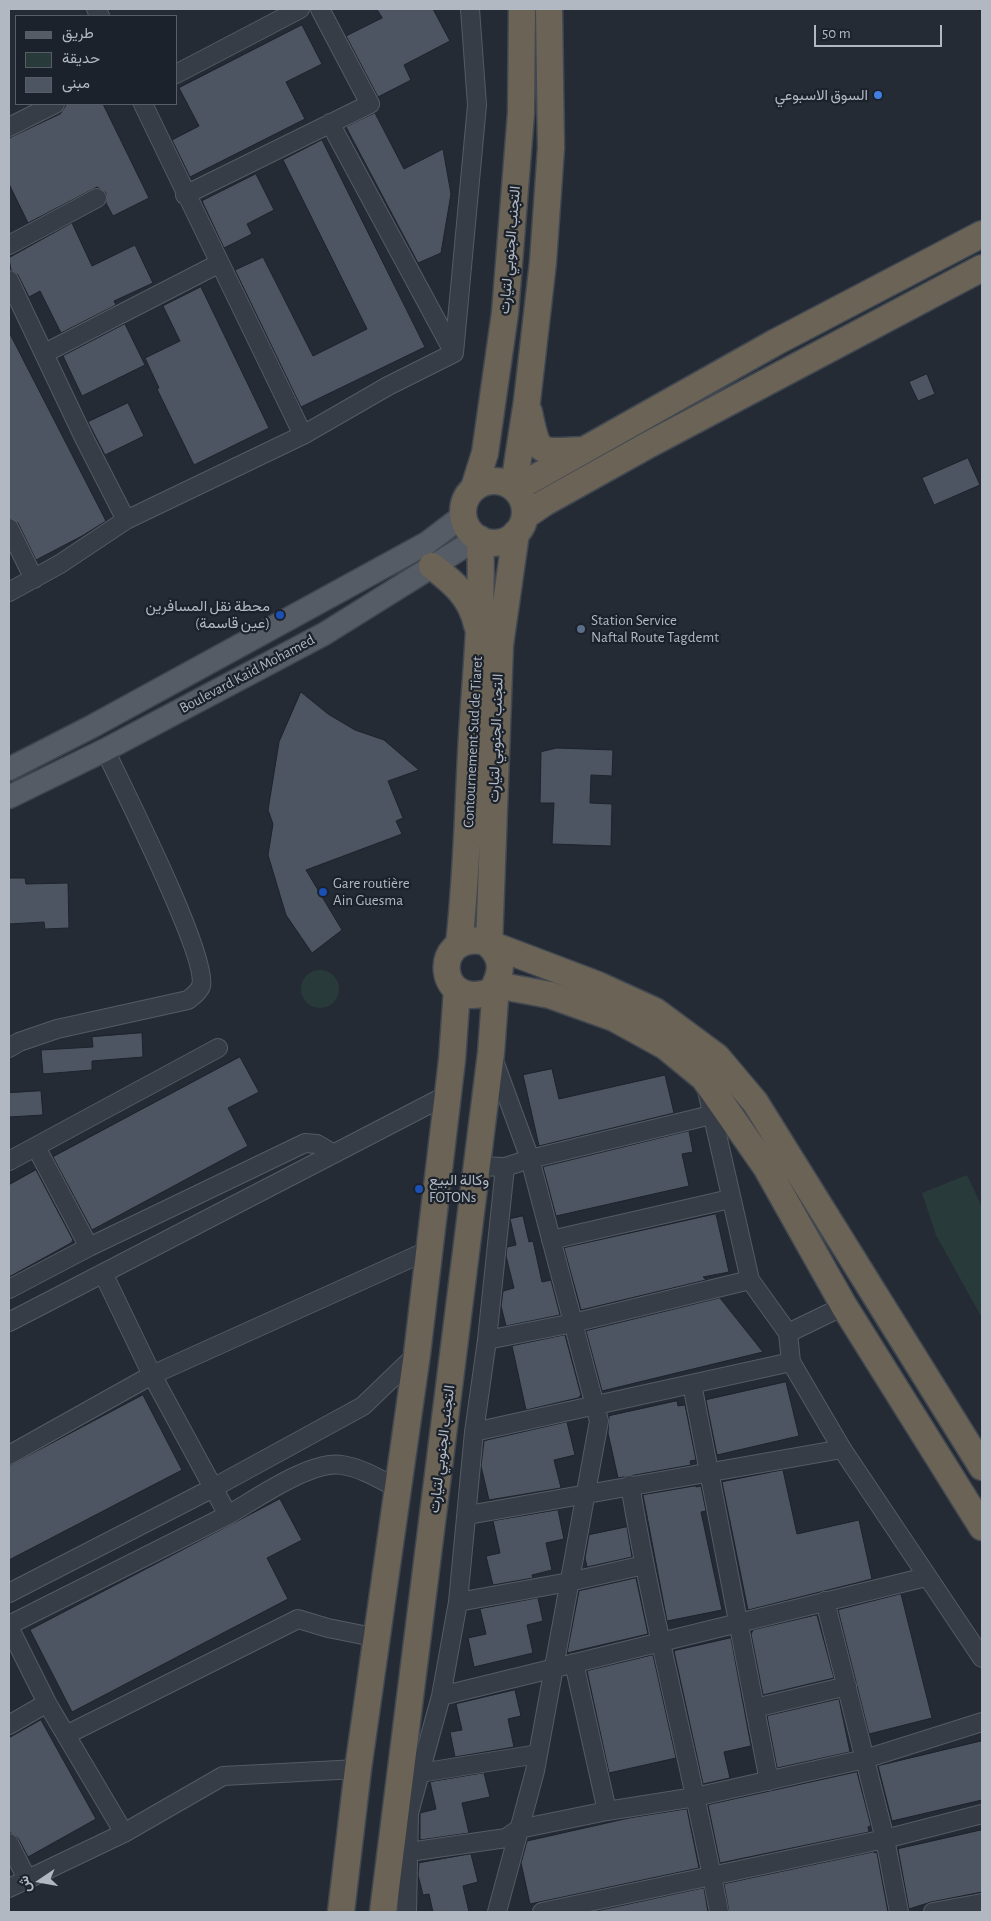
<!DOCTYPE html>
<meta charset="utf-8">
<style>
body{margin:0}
#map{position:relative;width:991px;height:1921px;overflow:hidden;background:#242b35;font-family:"Alegreya Sans",Vazirmatn,sans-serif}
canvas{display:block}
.frame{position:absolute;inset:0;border:10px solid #b1b8c2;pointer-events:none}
.legend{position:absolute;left:15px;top:15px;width:162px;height:90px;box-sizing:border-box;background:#1c222b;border:1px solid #585e67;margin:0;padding:6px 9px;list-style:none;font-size:15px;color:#b1b8c2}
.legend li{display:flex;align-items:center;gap:10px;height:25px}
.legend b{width:25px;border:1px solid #585e67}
.north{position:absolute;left:15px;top:1856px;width:50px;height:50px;-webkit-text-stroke:4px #1c222b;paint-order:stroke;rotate:258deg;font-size:14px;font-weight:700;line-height:20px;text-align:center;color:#b1b8c2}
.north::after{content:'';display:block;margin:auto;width:18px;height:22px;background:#b1b8c2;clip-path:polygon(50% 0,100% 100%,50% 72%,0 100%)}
.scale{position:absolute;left:814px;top:25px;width:128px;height:22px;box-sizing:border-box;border:2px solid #b1b8c2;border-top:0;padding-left:6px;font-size:15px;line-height:18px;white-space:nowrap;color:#b1b8c2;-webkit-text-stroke:4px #1c222b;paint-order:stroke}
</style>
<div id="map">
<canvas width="991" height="1921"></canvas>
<div class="frame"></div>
<ul class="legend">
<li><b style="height:6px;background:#555c66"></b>طريق</li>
<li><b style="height:14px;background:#293a3a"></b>حديقة</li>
<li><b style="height:14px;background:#4c5561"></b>مبنى</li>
</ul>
<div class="north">ش</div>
<div class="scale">50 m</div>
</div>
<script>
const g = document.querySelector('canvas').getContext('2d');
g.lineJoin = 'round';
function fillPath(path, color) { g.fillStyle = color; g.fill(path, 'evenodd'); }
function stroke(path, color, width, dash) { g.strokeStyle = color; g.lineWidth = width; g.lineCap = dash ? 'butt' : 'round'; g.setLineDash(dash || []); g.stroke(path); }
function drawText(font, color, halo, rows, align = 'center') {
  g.font = font + ' "Alegreya Sans",Vazirmatn,sans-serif'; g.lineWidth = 4.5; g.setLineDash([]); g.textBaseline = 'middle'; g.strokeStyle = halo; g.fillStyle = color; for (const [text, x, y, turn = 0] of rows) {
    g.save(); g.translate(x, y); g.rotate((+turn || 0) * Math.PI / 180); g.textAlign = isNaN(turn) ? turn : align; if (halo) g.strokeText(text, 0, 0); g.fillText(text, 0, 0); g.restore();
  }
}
const green = new Path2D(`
 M301 989a19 19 0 1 1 38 0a19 19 0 1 1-38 0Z
 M 967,1175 L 982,1207 L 982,1318 L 936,1235 L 922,1193 Z`);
const building = new Path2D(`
 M 377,9 L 433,9 L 450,41 L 404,65 L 411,80 L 378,97 L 346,36 L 382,18 Z
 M 302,25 L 322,64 L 286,82 L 305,119 L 190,177 L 172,140 L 199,126 L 179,88 Z
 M 67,104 L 103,104 L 149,198 L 113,216 L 106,203 L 106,193 L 97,187 L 28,223 L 9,184 L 9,138 L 60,114 Z
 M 375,113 L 404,169 L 443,149 L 451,194 L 441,253 L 418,263 L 346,127 Z
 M 322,140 L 425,347 L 301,407 L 235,270 L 263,257 L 313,356 L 367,329 L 283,160 Z
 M 256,174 L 274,210 L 247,224 L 252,234 L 224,248 L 202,201 Z
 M 72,223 L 92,266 L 135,245 L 153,283 L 114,301 L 116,305 L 61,333 L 40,291 L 29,297 L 18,275 L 11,270 L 9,258 Z
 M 201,287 L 269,428 L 194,465 L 157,389 L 159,388 L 145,358 L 180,341 L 163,306 Z
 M 125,324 L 145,365 L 82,396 L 63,356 Z
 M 9,332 L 106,521 L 82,536 L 36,560 L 18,523 L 9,518 Z
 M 927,374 L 935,394 L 918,401 L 909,382 Z
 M 128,403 L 144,436 L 105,455 L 88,422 Z
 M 968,458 L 980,485 L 934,505 L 922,478 Z
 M 301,692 L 328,714 L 355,730 L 384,740 L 419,770 L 388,781 L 403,818 L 396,821 L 402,834 L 306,870 L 342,930 L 312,953 L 286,915 L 268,855 L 273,824 L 268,810 L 279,742 Z
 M 557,748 L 613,750 L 612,776 L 591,775 L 590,803 L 612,804 L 611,846 L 552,844 L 554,803 L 540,803 L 541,752 Z
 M 9,878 L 25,878 L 26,884 L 68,883 L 69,928 L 45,929 L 44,922 L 9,924 Z
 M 142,1033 L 143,1057 L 92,1061 L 92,1070 L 43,1074 L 41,1050 L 93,1047 L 92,1037 Z
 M 240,1057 L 259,1092 L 228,1108 L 248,1146 L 92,1230 L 53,1157 Z
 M 552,1069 L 559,1099 L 665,1075 L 674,1113 L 539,1146 L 523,1075 Z
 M 41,1091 L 43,1115 L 9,1117 L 9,1093 Z
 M 689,1131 L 693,1152 L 682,1154 L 689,1186 L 556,1216 L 543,1167 Z
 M 36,1170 L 73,1240 L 71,1243 L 9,1277 L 9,1185 Z
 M 716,1214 L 729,1272 L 703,1277 L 706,1280 L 581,1310 L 564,1248 Z
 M 523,1216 L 529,1242 L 533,1241 L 542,1282 L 551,1280 L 560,1315 L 506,1326 L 501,1306 L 503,1291 L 514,1288 L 506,1256 L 507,1247 L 516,1245 L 510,1219 Z
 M 720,1298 L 763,1352 L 602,1391 L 586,1331 Z
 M 565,1335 L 581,1395 L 578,1398 L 526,1410 L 512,1346 Z
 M 786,1382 L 799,1436 L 717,1455 L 706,1400 Z
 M 143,1395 L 182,1470 L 9,1560 L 9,1466 Z
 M 677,1401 L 678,1406 L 685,1405 L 696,1460 L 690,1461 L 691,1465 L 618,1478 L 608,1433 L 609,1416 Z
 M 567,1422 L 575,1455 L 554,1460 L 561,1488 L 489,1500 L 481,1466 L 484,1441 Z
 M 783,1470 L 797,1534 L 859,1520 L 872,1579 L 748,1610 L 722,1482 Z
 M 696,1486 L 696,1487 L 701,1486 L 706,1511 L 701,1512 L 722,1610 L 667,1621 L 643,1495 Z
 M 280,1499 L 302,1540 L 267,1558 L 288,1599 L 72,1712 L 30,1630 Z
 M 558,1510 L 564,1539 L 546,1543 L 552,1570 L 532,1575 L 533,1578 L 493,1585 L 486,1556 L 500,1553 L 493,1521 Z
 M 627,1527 L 632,1557 L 587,1567 L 585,1558 L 589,1535 Z
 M 636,1578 L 648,1634 L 567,1653 L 579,1591 Z
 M 901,1594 L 932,1718 L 869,1734 L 838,1610 Z
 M 538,1598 L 543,1621 L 527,1625 L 533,1653 L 474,1667 L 468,1638 L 486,1634 L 480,1609 Z
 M 817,1615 L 834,1678 L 763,1695 L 751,1634 L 753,1630 Z
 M 731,1638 L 751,1746 L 724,1752 L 730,1778 L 703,1784 L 674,1651 Z
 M 653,1655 L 676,1758 L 609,1773 L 587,1671 Z
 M 515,1690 L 521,1716 L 508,1719 L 514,1747 L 455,1757 L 450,1732 L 462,1730 L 456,1704 Z
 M 839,1699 L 850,1752 L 777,1768 L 767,1716 Z
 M 41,1720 L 96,1819 L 28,1857 L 18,1838 L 9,1832 L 9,1738 Z
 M 982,1741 L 982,1800 L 892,1821 L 878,1766 Z
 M 857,1772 L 871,1826 L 868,1827 L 869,1832 L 720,1863 L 708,1805 Z
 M 484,1773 L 490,1797 L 462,1803 L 469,1833 L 420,1840 L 420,1813 L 436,1809 L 430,1782 Z
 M 687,1809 L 699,1868 L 530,1904 L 521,1863 L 527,1841 L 629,1818 Z
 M 982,1830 L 982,1892 L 931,1902 L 909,1909 L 898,1849 Z
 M 873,1852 L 877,1853 L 888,1912 L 729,1912 L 724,1884 Z
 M 471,1854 L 478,1882 L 463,1886 L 469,1912 L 433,1912 L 429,1894 L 423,1895 L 418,1875 L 419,1863 Z
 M 704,1888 L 708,1912 L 592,1912 Z`);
const minor = new Path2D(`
 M 96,9 L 100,16
 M 176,74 L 300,9
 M 143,104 L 303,435
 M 9,127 L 55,104
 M 185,195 L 370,104 L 320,9
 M 9,245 L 97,198
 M 9,280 L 84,438 L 126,520
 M 45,353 L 218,264
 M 454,353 L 477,105 L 470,9
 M 9,528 L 34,579
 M 9,592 L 60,564 L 126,520 L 303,435 L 388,386 L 454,353 L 330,123
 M 9,1048 L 19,1042 L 57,1029 L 188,1000 C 193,996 199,992 201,986 C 209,958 122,786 105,750
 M 493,1058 L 530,1159 L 599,1421 L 535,1771 L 497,1912
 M 706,1086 L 750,1280 L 788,1333
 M 36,1147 L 89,1247
 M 9,1161 L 218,1048
 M 476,1166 L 505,1167 L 530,1159 L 711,1115
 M 551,1240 L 730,1199
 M 9,1289 L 89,1247 L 305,1143 L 317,1144 L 334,1154
 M 844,1306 L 788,1333 L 791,1362 L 842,1449 L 982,1658
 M 9,1322 L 447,1095
 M 487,1340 L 573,1323 L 750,1280
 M 692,1384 L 769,1781
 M 474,1432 L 791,1362
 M 9,1455 L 152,1375 L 429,1250
 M 630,1485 C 654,1629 692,1769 719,1912
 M 228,1515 C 256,1499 311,1460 342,1465 C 362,1468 381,1480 399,1489
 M 468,1515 L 842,1449
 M 9,1593 L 213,1488 L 363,1406 L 417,1354
 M 825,1601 L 885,1839 L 899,1912
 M 458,1602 L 569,1582 L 644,1565
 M 9,1625 L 228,1515 L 152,1375 L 103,1273
 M 9,1627 L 47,1703 L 124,1833
 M 574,1663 L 607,1811
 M 441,1696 L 926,1577
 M 755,1708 L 847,1686
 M 9,1725 L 47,1703
 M 66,1735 L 298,1619 L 328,1628 L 378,1638
 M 420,1773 L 538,1754
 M 9,1843 L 27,1879
 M 409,1852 L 506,1838 L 519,1829 L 607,1811 L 695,1797 L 865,1759 L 982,1722
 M 9,1888 L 124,1833 L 223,1776 L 358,1769
 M 407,1912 L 409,1813 L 441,1696 L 458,1602 L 474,1432 L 487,1340 L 505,1167
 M 542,1912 L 885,1839 L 982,1814
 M 933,1912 L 982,1903`);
const major = new Path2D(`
 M 9,769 L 91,727 L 427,543 L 464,515
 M 9,797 L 105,750 L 324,634 L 478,538`);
const highway = new Path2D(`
 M 529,412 C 538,456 538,452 582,450
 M463 512a31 31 0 1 1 62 0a31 31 0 1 1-62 0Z
 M 512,486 L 516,472 L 527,401 L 543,262 L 551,148 L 549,9
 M 474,488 L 485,453 L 505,313 L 521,113 L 522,9
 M 515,489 L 776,342 L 982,234
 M 525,516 L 544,503 L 648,445 L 982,268
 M 432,566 C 454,583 471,597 477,625
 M 459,944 C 467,874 468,805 472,736 C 476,670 483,605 480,539
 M 489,945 C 504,959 502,973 492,991 C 436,1013 431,933 482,941 L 598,985 L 655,1011 L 717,1057 L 755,1102 L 982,1467
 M 489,945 L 500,645 L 516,533
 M 496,985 L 550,995 L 614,1018 L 665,1046 L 704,1078 L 766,1167 L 844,1306 L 982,1527
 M 341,1912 L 358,1769 L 417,1354 L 452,1060 L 457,990
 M 383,1912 L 491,1053 L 496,985`);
const markers = [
 [878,95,5,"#3f7fe0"],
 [280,615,5,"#1a4fb4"],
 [581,629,5,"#5c6f8a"],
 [323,892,5,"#1a4fb4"],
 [419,1189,5,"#1a4fb4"]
];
const poiNames = [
 ["السوق الاسبوعي",868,95,"right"],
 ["محطة نقل المسافرين",270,606,"right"],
 ["(عين قاسمة)",270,623,"right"],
 ["Station Service",591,620],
 ["Naftal Route Tagdemt",591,637],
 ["Gare routière",333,883],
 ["Ain Guesma",333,900],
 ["وكالة البيع",429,1180],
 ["FOTONs",429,1197]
];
const streetNames = [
 ["التجنب الجنوبي لتيارت",510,250,-85],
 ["Boulevard Kaid Mohamed",247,674,-28],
 ["التجنب الجنوبي لتيارت",496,738,-88],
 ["Contournement Sud de Tiaret",473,742,-87],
 ["التجنب الجنوبي لتيارت",442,1449,-83]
];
fillPath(green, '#293a3a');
fillPath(building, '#4c5561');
stroke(building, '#1e242d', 1);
stroke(minor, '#545b64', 20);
stroke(major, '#40464f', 25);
stroke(highway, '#414851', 29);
stroke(minor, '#373d46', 18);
stroke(major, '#555c66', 22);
stroke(highway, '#6b6355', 26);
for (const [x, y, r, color] of markers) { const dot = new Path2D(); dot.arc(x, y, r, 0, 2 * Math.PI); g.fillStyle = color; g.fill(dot); stroke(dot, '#1c222b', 2); }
drawText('15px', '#b1b8c2', '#1c222b', poiNames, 'left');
drawText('15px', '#b1b8c2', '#1c222b', streetNames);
</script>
